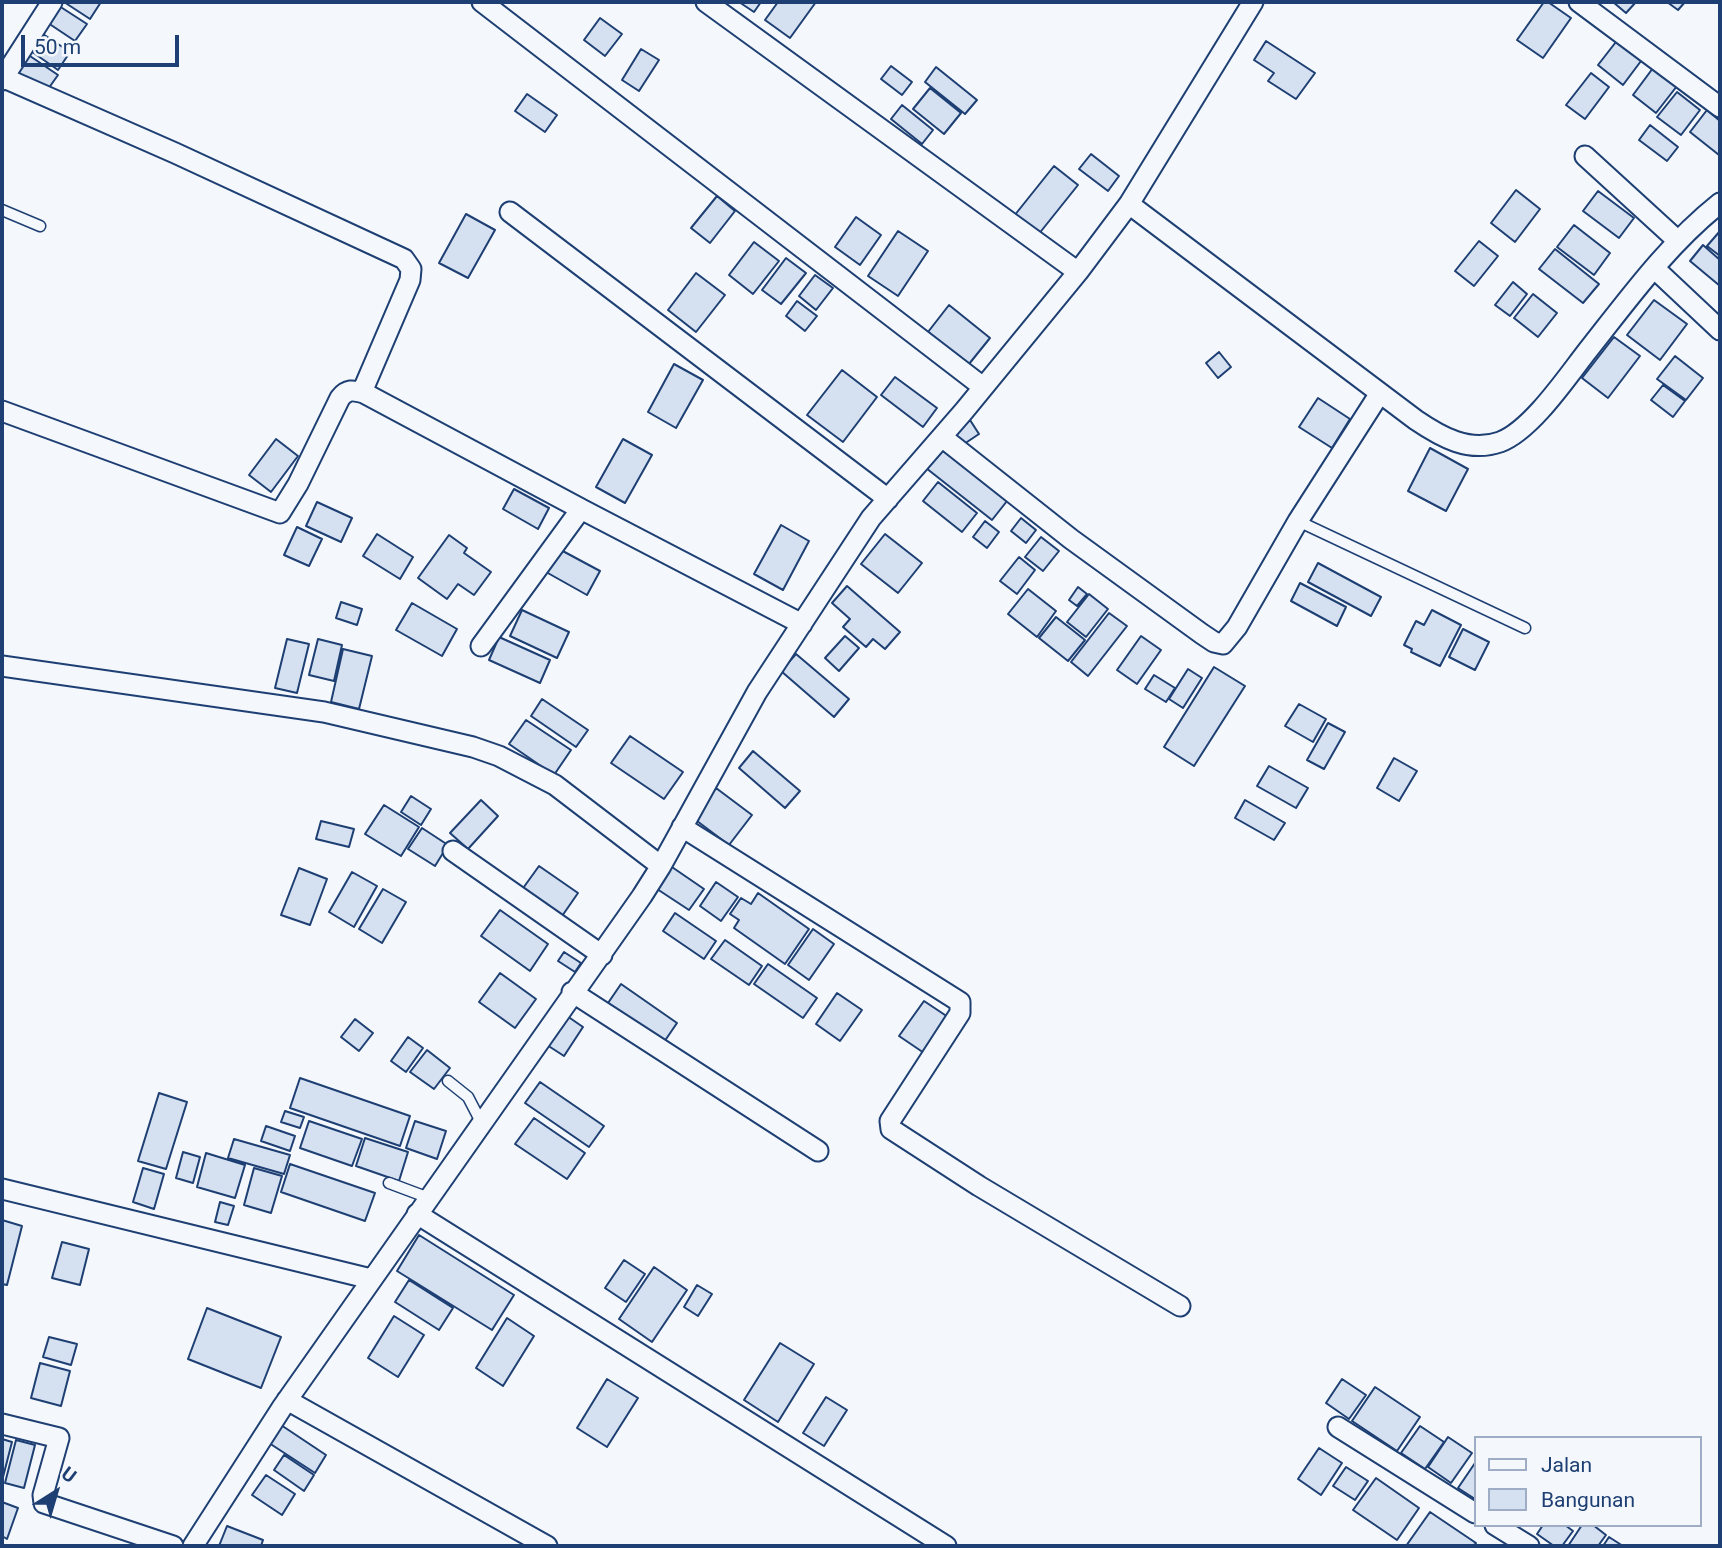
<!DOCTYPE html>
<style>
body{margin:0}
#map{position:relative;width:1722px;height:1548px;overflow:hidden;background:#f4f7fb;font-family:Roboto,sans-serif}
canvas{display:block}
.frame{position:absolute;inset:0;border:4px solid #1d3f73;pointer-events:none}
.legend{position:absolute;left:1474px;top:1436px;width:228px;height:91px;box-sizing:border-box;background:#f4f7fb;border:2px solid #9eadc5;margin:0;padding:9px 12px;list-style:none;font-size:21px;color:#1d3f73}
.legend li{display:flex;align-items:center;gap:14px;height:35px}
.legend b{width:35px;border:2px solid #9eadc5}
.north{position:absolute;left:21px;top:1457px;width:70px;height:70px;-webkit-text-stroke:5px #f4f7fb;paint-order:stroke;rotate:37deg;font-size:19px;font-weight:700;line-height:28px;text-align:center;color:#1d3f73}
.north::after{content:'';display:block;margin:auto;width:24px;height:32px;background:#1d3f73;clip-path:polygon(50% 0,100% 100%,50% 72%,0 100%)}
.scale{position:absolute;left:21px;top:35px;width:158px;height:32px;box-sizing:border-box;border:4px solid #1d3f73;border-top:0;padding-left:9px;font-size:21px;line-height:24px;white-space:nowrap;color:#1d3f73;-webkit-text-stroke:5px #f4f7fb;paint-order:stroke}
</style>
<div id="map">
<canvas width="1722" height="1548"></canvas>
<div class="frame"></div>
<ul class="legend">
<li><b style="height:9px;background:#f4f7fb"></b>Jalan</li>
<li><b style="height:19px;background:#d5e0f0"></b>Bangunan</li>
</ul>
<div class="north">U</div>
<div class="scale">50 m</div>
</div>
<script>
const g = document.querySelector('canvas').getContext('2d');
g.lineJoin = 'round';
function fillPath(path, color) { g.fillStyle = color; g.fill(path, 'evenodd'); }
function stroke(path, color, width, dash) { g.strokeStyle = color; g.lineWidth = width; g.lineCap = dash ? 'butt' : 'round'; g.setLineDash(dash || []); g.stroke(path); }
const building = new Path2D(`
 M 64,2 L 101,2 L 90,19 Z
 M 739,2 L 761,2 L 754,12 Z
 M 778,2 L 816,2 L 790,38 L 765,20 Z
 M 1544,2 L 1548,2 L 1571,18 L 1543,58 L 1517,40 Z
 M 1613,2 L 1636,2 L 1626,13 Z
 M 1667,2 L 1685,2 L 1678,10 Z
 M 56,4 L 87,24 L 75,41 L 45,21 Z
 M 600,18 L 622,34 L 605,56 L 584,40 Z
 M 40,32 L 70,52 L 58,70 L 28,49 Z
 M 1619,38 L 1644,57 L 1623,85 L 1598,65 Z
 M 1266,41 L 1315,73 L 1296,99 L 1268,81 L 1274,73 L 1254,60 Z
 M 641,49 L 659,60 L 639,91 L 622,80 Z
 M 27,54 L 58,75 L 46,92 L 16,72 Z
 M 891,66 L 912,82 L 902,95 L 881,79 Z
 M 936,67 L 977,100 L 965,114 L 925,82 Z
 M 1653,68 L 1677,86 L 1656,113 L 1633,95 Z
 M 1591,73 L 1609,87 L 1585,119 L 1566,105 Z
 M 930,88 L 961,113 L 944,134 L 913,109 Z
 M 1677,92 L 1700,110 L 1681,135 L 1657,117 Z
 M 527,94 L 557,115 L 545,132 L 515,111 Z
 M 902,105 L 933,130 L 922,144 L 891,119 Z
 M 1707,110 L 1720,121 L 1719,155 L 1690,132 Z
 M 1650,125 L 1678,147 L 1667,161 L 1639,140 Z
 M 1091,154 L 1119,176 L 1108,191 L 1079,169 Z
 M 1054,166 L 1078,185 L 1038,235 L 1014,216 Z
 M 1516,190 L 1540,209 L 1515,242 L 1491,223 Z
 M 1598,191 L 1634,218 L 1619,238 L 1583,211 Z
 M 717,196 L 735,211 L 710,243 L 691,228 Z
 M 466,214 L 495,230 L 468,278 L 439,263 Z
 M 856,217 L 881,235 L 860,265 L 835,247 Z
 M 1574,225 L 1610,253 L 1594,275 L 1557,247 Z
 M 898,231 L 928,251 L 898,296 L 868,276 Z
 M 1720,231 L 1720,256 L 1707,246 Z
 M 1479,241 L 1498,256 L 1474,286 L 1455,271 Z
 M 754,242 L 779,261 L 753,294 L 729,275 Z
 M 1703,245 L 1720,260 L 1720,286 L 1690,261 Z
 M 1555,249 L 1599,284 L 1583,303 L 1539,269 Z
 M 786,258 L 806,273 L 781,304 L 762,290 Z
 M 696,273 L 725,295 L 696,332 L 668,310 Z
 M 815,275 L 833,288 L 816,310 L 799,296 Z
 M 1513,282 L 1527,294 L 1510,316 L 1495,305 Z
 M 1533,294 L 1557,313 L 1538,337 L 1514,318 Z
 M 1654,300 L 1687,324 L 1660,360 L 1627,335 Z
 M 797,301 L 817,316 L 805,331 L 786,316 Z
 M 949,305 L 990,338 L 969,364 L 928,332 Z
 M 1614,337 L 1640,356 L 1608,398 L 1582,378 Z
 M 1219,352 L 1231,367 L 1218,378 L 1206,363 Z
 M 1675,356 L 1703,378 L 1686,400 L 1657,379 Z
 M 674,364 L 703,380 L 676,428 L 648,412 Z
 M 842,370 L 877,397 L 843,442 L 807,415 Z
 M 895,377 L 937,408 L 923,427 L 881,395 Z
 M 1663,385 L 1685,401 L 1673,417 L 1651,400 Z
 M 1318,398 L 1350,419 L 1332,448 L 1299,427 Z
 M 970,420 L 979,434 L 958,448 L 949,433 Z
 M 276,439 L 298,456 L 271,492 L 249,475 Z
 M 623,439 L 652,455 L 625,503 L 596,487 Z
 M 1430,448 L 1468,469 L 1446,511 L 1408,491 Z
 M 941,449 L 1007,501 L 992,520 L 926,468 Z
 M 938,482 L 977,513 L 962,532 L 923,501 Z
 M 514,489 L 549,508 L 538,529 L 503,509 Z
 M 317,502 L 352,518 L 341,542 L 306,526 Z
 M 1021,518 L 1036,530 L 1026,543 L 1011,531 Z
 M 985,521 L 999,532 L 987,548 L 973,537 Z
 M 781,525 L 809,541 L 783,590 L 754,574 Z
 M 297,527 L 322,539 L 309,566 L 284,555 Z
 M 377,534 L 413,557 L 400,579 L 363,556 Z
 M 885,534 L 922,563 L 898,593 L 861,564 Z
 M 449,535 L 467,548 L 464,553 L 491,572 L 474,595 L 458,584 L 447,599 L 418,578 Z
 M 1041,537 L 1059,551 L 1043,571 L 1025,557 Z
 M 559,549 L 600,571 L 587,595 L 546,572 Z
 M 1019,557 L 1035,570 L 1017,594 L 1000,581 Z
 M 1318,563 L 1381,597 L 1371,616 L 1308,582 Z
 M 1300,583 L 1346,607 L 1337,626 L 1291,601 Z
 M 847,586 L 900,632 L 885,649 L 873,639 L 866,647 L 843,627 L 850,619 L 832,603 Z
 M 1078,587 L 1087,594 L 1077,606 L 1069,600 Z
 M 1028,589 L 1056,611 L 1037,637 L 1008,614 Z
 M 1089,594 L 1108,609 L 1086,637 L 1067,622 Z
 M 341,602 L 362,609 L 357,625 L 336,618 Z
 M 412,603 L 457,629 L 442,656 L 396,630 Z
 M 522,610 L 569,632 L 557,658 L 510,636 Z
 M 1432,610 L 1461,625 L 1440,666 L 1411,652 L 1412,649 L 1404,645 L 1416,621 L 1424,625 Z
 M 1109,613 L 1127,626 L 1088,676 L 1071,662 Z
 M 1056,617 L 1085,640 L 1068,661 L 1039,638 Z
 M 1463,629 L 1489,642 L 1475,670 L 1449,657 Z
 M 845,636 L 859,648 L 839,671 L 825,658 Z
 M 1141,636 L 1161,650 L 1137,684 L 1117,670 Z
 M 499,637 L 550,660 L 540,683 L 489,660 Z
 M 287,639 L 309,644 L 297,693 L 275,688 Z
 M 318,639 L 342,645 L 334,681 L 309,675 Z
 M 343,649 L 372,656 L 359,709 L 331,702 Z
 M 796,654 L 849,699 L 834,717 L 781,671 Z
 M 1214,667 L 1245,686 L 1194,766 L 1164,747 Z
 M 1188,669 L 1202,678 L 1183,708 L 1169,699 Z
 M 1154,675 L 1175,688 L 1166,702 L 1145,689 Z
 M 542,699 L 588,730 L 576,747 L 531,716 Z
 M 1299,704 L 1326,719 L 1313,742 L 1285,726 Z
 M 526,720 L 571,750 L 554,775 L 509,744 Z
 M 1328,723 L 1345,732 L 1324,769 L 1307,760 Z
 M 630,736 L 683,772 L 664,799 L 611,763 Z
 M 753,751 L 800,791 L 785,808 L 739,768 Z
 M 1394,758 L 1417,771 L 1399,801 L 1377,788 Z
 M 1269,766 L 1308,788 L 1296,808 L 1257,786 Z
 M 716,788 L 752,815 L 729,845 L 693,818 Z
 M 411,796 L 431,809 L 421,825 L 401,812 Z
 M 481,800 L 498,816 L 468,849 L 450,833 Z
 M 1245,800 L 1285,823 L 1274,840 L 1235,818 Z
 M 384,805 L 419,827 L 401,856 L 365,834 Z
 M 321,821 L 354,829 L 349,847 L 316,839 Z
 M 422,828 L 448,845 L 435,866 L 408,849 Z
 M 669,865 L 704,889 L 689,910 L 654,887 Z
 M 539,866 L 578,893 L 560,919 L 521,891 Z
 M 299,868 L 327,879 L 310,925 L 281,915 Z
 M 352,872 L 377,886 L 354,927 L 329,912 Z
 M 716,882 L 738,897 L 721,921 L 700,906 Z
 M 383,889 L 406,902 L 382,943 L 359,929 Z
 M 758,893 L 809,929 L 785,964 L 734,928 L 739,920 L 730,914 L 741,898 L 751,904 Z
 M 500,910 L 548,944 L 530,971 L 481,936 Z
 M 675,913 L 716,941 L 704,959 L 663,931 Z
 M 813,929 L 834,944 L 809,980 L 788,965 Z
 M 725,940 L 762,966 L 749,985 L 711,959 Z
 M 564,952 L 581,963 L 575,972 L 558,961 Z
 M 768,964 L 817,998 L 803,1018 L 754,984 Z
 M 500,973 L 536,999 L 515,1028 L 479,1002 Z
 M 621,984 L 677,1023 L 662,1045 L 606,1006 Z
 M 837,993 L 862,1010 L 840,1041 L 816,1024 Z
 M 924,1001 L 951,1019 L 927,1055 L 899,1036 Z
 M 567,1016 L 583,1027 L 564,1056 L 547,1045 Z
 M 355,1019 L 373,1033 L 359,1051 L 341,1037 Z
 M 408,1037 L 423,1048 L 406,1072 L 391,1061 Z
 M 427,1050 L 450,1068 L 434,1089 L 410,1072 Z
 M 300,1078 L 410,1116 L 400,1146 L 290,1108 Z
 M 540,1082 L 604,1126 L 589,1147 L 525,1103 Z
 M 159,1093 L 187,1102 L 166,1169 L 138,1161 Z
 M 285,1111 L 304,1117 L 300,1128 L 281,1122 Z
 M 534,1118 L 585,1153 L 567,1179 L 515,1144 Z
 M 309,1121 L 362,1139 L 352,1166 L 300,1148 Z
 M 415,1121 L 446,1131 L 437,1159 L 406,1148 Z
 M 266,1126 L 295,1136 L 290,1151 L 261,1141 Z
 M 365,1138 L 408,1152 L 399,1181 L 356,1166 Z
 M 234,1139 L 290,1155 L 284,1174 L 228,1158 Z
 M 183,1152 L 200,1157 L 193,1183 L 176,1178 Z
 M 206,1153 L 245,1165 L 235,1198 L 197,1187 Z
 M 290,1164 L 375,1193 L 365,1221 L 281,1192 Z
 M 143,1168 L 164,1174 L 154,1209 L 133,1202 Z
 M 254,1168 L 282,1176 L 271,1213 L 244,1205 Z
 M 220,1202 L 234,1206 L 228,1225 L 215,1222 Z
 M 2,1220 L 22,1226 L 7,1285 L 2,1284 Z
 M 419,1235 L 514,1295 L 492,1330 L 397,1271 Z
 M 62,1242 L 89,1249 L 80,1285 L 52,1278 Z
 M 624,1260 L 645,1274 L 626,1302 L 605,1288 Z
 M 654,1267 L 687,1290 L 652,1342 L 619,1319 Z
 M 409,1280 L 453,1308 L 439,1330 L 395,1302 Z
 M 697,1285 L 712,1294 L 698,1316 L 684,1307 Z
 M 207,1308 L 281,1337 L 261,1388 L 188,1359 Z
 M 394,1316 L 424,1335 L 398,1377 L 368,1358 Z
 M 507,1318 L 534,1336 L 503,1386 L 476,1368 Z
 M 49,1337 L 77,1344 L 71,1365 L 43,1357 Z
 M 780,1343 L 814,1364 L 778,1422 L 744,1400 Z
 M 40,1363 L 70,1371 L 61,1406 L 31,1398 Z
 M 607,1379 L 638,1398 L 607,1447 L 577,1428 Z
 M 1342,1379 L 1366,1395 L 1349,1419 L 1326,1403 Z
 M 1375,1387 L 1420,1417 L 1397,1451 L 1352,1421 Z
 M 826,1397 L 847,1410 L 824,1446 L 803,1433 Z
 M 281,1425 L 326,1455 L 315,1473 L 269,1443 Z
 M 1420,1426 L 1444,1442 L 1425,1469 L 1401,1453 Z
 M 1448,1437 L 1472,1453 L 1451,1483 L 1428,1467 Z
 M 2,1439 L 12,1442 L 2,1481 Z
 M 16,1440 L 35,1445 L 24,1488 L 5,1483 Z
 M 1319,1448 L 1342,1463 L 1321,1495 L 1298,1479 Z
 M 284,1455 L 314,1475 L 304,1491 L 274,1470 Z
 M 1475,1463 L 1475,1499 L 1458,1488 Z
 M 1346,1467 L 1368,1481 L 1355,1500 L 1333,1486 Z
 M 266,1475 L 295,1494 L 282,1515 L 252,1495 Z
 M 1376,1478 L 1419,1508 L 1397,1540 L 1353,1510 Z
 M 2,1502 L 18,1508 L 7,1539 L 2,1536 Z
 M 1430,1512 L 1476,1543 L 1473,1546 L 1406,1546 Z
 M 1543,1525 L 1565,1525 L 1573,1531 L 1562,1546 L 1554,1546 L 1537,1534 Z
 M 1582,1525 L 1593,1525 L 1606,1535 L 1598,1546 L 1568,1546 Z
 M 227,1526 L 263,1540 L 261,1546 L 219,1546 Z
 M 1609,1537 L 1623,1546 L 1603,1546 Z`);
const service = new Path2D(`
 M 2,210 L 40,226
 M 1298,521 L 1525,628
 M 448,1081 L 468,1097 L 481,1122
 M 389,1183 L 429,1198`);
const minor = new Path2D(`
 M 482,2 L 983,387
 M 706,2 L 1078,272
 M 1579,2 L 1720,107
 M 2,77 L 175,153 L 404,259 L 411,269 L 410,280 L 362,392
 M 2,80 L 52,2
 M 1585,156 L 1678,241
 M 1129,204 L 1416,420 C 1441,437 1469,453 1500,442 C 1530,431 1565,380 1585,354 C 1627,301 1667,245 1720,203
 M 510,212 L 888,499
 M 1654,268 L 1720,330
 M 2,411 L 280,513 L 298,484 L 340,398 C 347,389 353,390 364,393 L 581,509
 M 942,437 L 1071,539 L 1202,634 L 1214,642 L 1223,644 L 1237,627 L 1298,521 L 1380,393
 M 481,646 L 581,509 L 802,624
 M 2,666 L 324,712 L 473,747 L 499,756 L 555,785 L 661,866
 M 682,827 L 960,1002 L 960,1013 L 890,1121 L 891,1129 L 979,1186 L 1180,1306
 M 453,851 L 602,955
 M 572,992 L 818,1151
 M 2,1189 L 371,1279
 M 417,1214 L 946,1546
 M 287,1400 L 547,1546
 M 2,1424 L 59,1438 L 43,1495 L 44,1503 L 173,1546
 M 1338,1427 L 1475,1513
 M 1495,1525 L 1529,1546
 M 193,1546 L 283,1406 L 642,896 L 661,866 L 757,692 L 871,518 L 964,411 L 1078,272 L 1129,204 L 1253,2`);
fillPath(building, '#d5e0f0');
stroke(building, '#1d3f73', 2);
stroke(service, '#1d3f73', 13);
stroke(minor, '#1d3f73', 23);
stroke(service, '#f4f7fb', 10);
stroke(minor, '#f4f7fb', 19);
</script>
